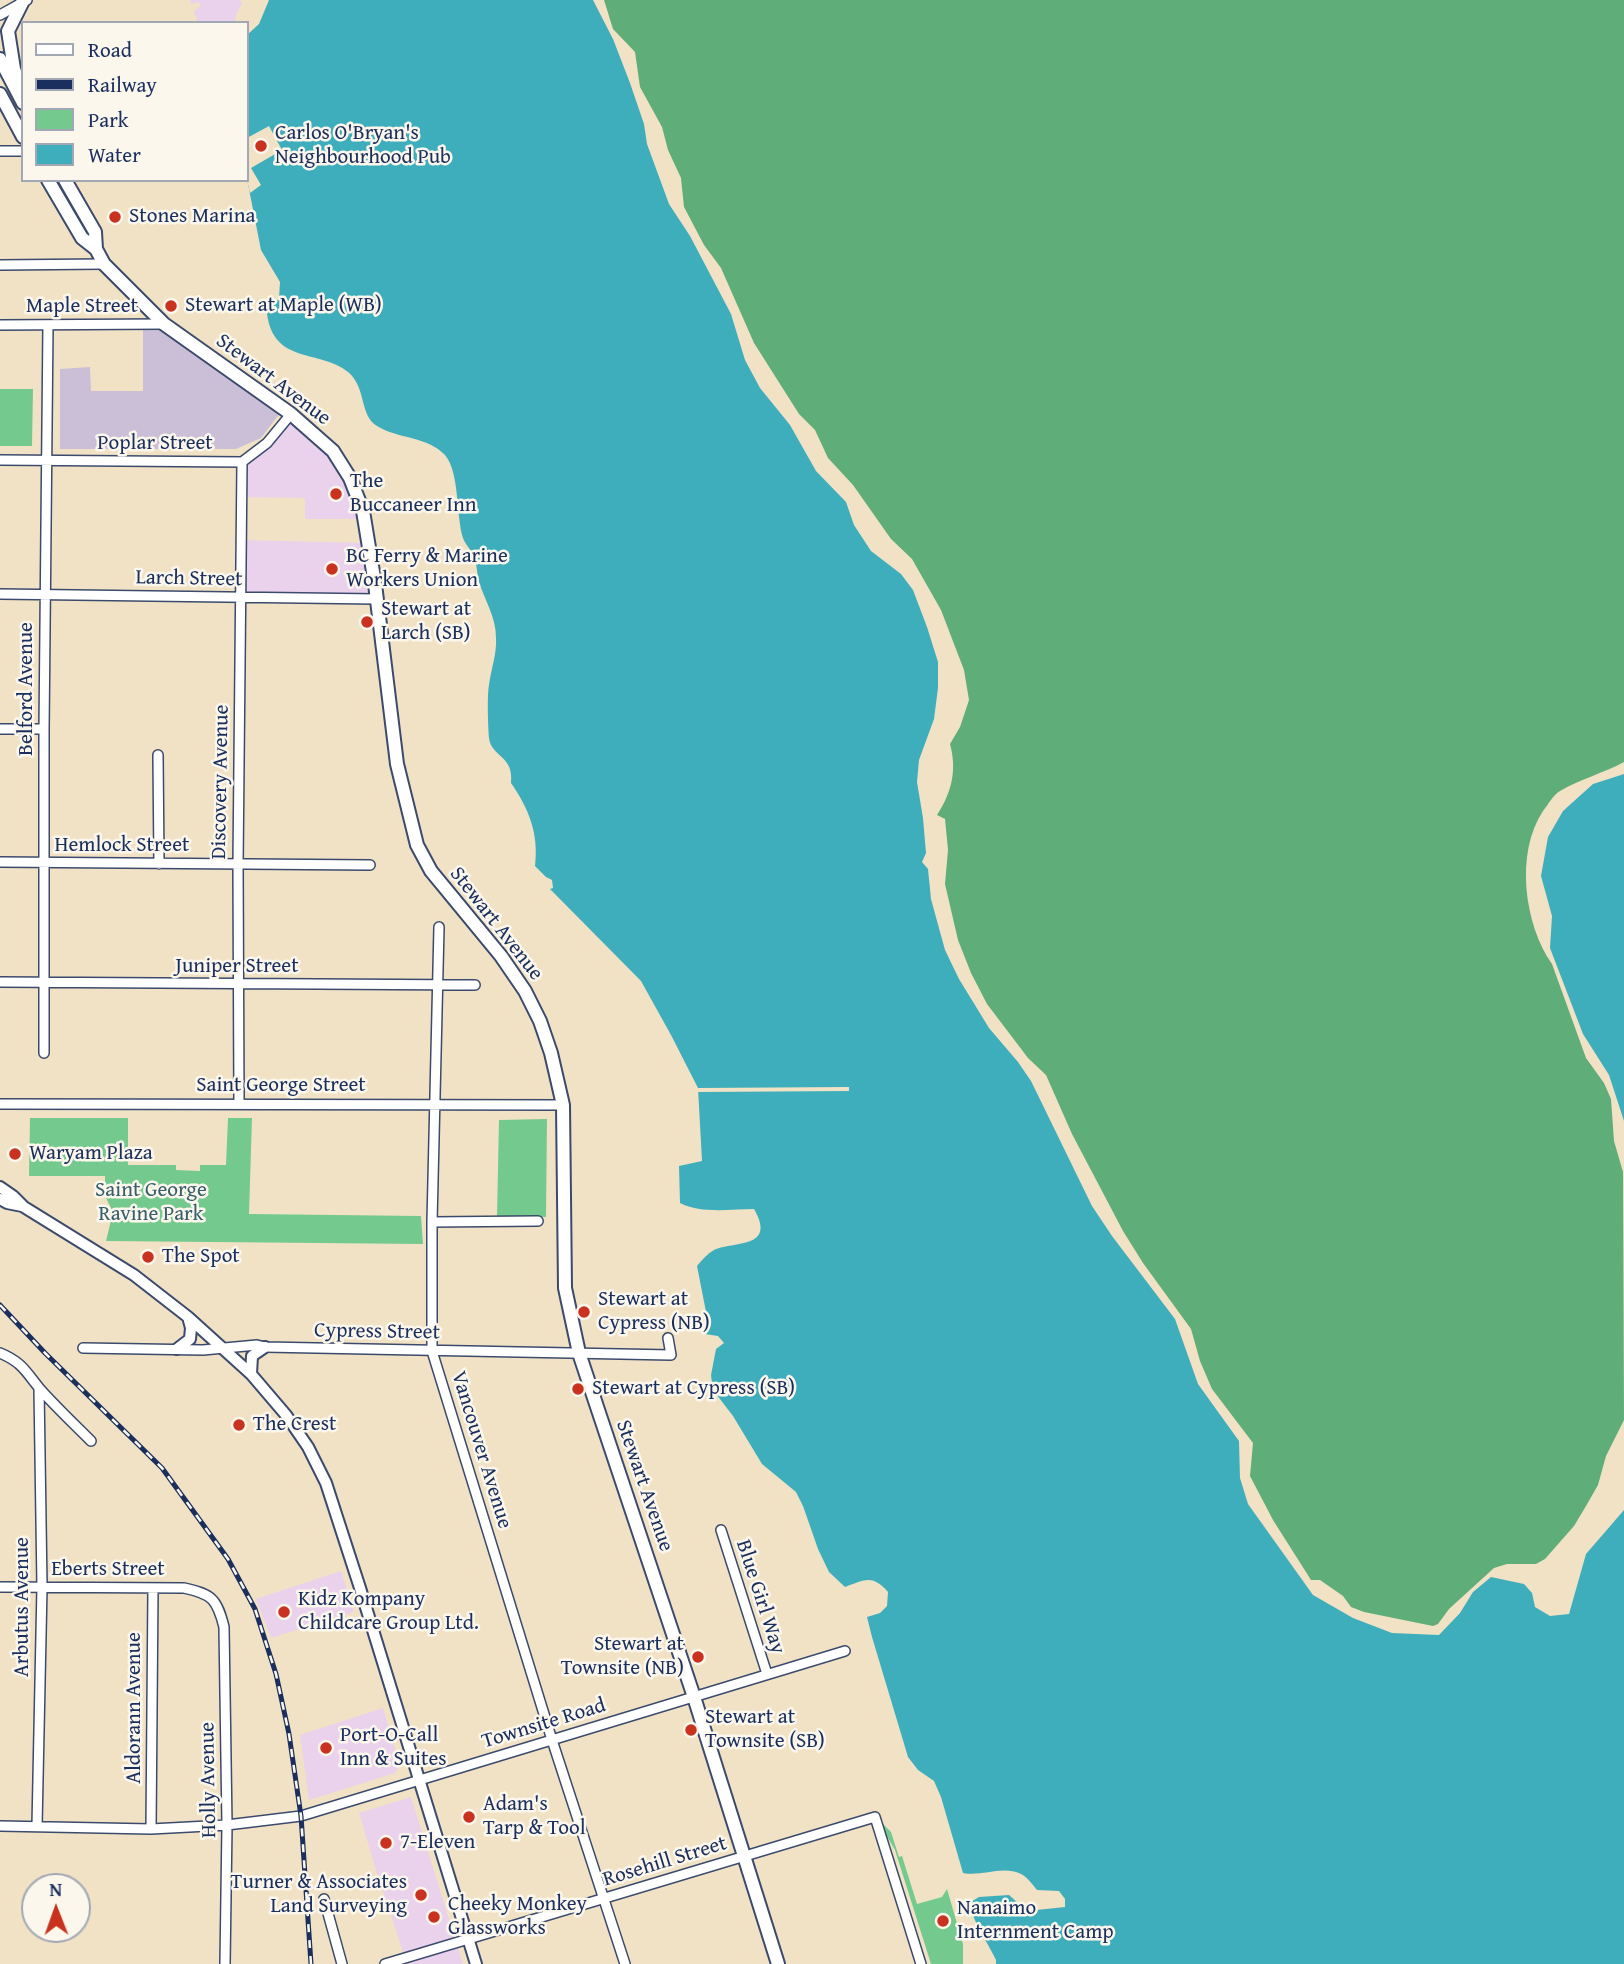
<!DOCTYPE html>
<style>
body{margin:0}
#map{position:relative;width:1624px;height:1964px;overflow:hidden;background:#f1e2c5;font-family:"Gentium Book Plus",serif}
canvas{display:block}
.legend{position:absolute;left:21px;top:21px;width:228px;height:161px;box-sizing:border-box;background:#fbf7ec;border:2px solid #a1a7b3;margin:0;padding:9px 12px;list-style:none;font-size:21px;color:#1b2f5e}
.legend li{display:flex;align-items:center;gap:14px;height:35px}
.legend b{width:35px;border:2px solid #a1a7b3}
.north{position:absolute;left:21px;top:1873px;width:70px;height:70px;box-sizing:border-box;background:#fbf7ec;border:2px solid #a1a7b3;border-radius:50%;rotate:359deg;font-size:19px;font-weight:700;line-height:28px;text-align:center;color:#1b2f5e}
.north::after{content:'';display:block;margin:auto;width:24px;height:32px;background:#c8321e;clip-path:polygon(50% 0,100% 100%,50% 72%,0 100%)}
</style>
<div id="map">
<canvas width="1624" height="1964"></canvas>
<ul class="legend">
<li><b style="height:9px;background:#fff"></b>Road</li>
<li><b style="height:9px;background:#1b2f5e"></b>Railway</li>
<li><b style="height:19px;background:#74ca8e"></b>Park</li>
<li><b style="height:19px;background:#3faebc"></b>Water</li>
</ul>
<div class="north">N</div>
</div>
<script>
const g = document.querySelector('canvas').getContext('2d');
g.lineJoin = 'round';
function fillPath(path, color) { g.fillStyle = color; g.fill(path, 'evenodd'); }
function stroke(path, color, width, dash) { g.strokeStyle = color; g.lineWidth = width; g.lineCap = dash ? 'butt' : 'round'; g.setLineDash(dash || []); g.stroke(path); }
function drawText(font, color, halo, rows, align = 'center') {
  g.font = font + ' "Gentium Book Plus",serif'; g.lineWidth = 5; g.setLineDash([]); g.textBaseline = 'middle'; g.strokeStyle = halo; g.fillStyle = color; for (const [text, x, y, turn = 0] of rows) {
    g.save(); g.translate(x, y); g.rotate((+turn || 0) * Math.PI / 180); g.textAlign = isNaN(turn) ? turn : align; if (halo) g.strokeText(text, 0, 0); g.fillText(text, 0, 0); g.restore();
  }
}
const built = new Path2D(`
 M 190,0 L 240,0 L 242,3 L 235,17 L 237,23 L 198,23 L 194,11 L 201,6 L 199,2 L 191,4 Z
 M 292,417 L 332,454 L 349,478 L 362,519 L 305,519 L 305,498 L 243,497 L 243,462 Z
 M 242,540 L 366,543 L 375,597 L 242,595 Z
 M 341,1571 L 354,1612 L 271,1638 L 256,1599 Z
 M 383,1708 L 400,1766 L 395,1773 L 309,1800 L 300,1735 Z
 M 411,1797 L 463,1964 L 407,1964 L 376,1870 L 359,1813 Z`);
const industrial = new Path2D(`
 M 143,326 L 163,326 L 280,413 L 261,438 L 236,449 L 60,449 L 60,369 L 90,367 L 91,391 L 143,391 Z`);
const green = new Path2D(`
 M 0,389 L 33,389 L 32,446 L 0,446 Z
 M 30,1118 L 128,1118 L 128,1165 L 176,1165 L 176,1170 L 200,1171 L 200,1165 L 226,1165 L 228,1118 L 252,1118 L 249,1214 L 421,1216 L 423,1244 L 106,1241 L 113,1212 L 105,1196 L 105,1176 L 29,1176 Z
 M 547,1119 L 546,1217 L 497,1216 L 499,1120 Z
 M 875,1816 L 891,1832 L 899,1857 L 902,1856 L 917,1904 L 942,1897 L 947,1889 L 963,1944 L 963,1964 L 931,1964 L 895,1850 Z`);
const forest = new Path2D(`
 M 604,0 L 1624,0 L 1624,762 C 1604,773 1580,779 1560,791 C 1553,795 1548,805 1543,811 C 1515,853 1524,924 1552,964 L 1586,1058 L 1604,1083 L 1611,1099 L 1614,1141 L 1623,1172 L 1624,1420 L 1606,1456 L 1598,1485 L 1586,1506 L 1574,1526 L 1545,1559 L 1536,1564 L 1507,1564 L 1494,1568 L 1449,1609 L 1438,1624 L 1433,1626 L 1364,1612 L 1351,1607 L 1343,1596 L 1320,1580 L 1311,1580 L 1273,1520 L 1250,1476 L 1253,1443 L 1212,1389 L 1200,1361 L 1191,1329 L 1143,1263 L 1123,1231 L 1072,1134 L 1046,1075 L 1028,1058 L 987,1004 L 971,973 L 958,940 L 945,884 L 948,850 L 945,819 L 937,815 C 952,792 957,770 950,744 L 960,727 L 969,700 L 964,670 L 941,610 L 912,559 L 891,539 L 853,485 L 828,458 L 815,430 L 799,414 L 754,343 L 721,268 L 704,245 L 684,207 L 681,178 L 668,150 L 662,127 L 640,87 L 635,52 L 613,29 Z`);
const water = new Path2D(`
 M 269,0 L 593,0 L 613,39 L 630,83 L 644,124 L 647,144 L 669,204 L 690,236 L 731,314 L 745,360 L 760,388 L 790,425 L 816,471 L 846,502 L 854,525 L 871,551 L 901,574 L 913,590 L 927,627 L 938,662 L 938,688 L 934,719 L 919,760 L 917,782 L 923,818 L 926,853 L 922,862 L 928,869 L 931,899 L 945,950 L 959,979 L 989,1028 L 1018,1062 L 1031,1081 L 1092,1206 L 1112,1236 L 1175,1319 L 1198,1384 L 1239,1441 L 1240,1478 L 1248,1504 L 1313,1595 L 1353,1618 L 1392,1633 L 1439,1635 L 1460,1613 L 1473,1592 L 1491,1577 L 1524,1584 L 1532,1593 L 1535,1607 L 1550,1616 L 1569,1614 L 1586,1554 L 1624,1510 L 1624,1964 L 996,1964 L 996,1960 C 987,1941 974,1924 969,1903 L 979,1897 L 1009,1895 L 1027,1911 L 1065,1907 L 1065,1899 L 1059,1891 L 1037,1890 C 1033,1885 1027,1877 1021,1874 C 1002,1865 982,1877 963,1873 L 941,1797 L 934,1781 L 918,1770 L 908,1757 L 872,1637 L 867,1617 L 880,1613 L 887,1606 L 888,1592 C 872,1574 865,1580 845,1587 L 829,1572 L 818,1549 L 803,1506 L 796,1492 L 762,1464 L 733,1416 L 713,1390 L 711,1375 L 716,1349 L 724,1343 L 718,1336 L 705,1334 L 703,1329 L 708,1322 L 697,1266 C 702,1260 707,1254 714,1250 C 734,1241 777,1249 754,1209 C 731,1209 701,1214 680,1203 L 679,1166 L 702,1161 L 698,1088 L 671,1035 L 641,981 L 550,889 L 553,888 L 552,880 L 546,877 L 535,866 C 539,834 529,809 511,783 C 514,755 491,757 489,738 C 488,726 487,695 489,685 C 491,669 497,654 496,638 C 496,617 485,601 479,582 C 477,574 477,564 474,556 C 471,550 465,544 463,538 C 456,517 460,473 445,455 C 427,436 398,439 377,426 C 359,415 367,388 348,372 C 320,349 274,365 267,314 L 279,298 L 280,282 L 261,250 L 247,179 L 247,35 L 259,24 Z
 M 1624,774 L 1624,1121 L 1609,1075 L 1583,1034 L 1550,948 L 1552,916 L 1541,876 L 1548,837 L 1563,811 L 1593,784 Z`);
const pier = new Path2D(`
 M 269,126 L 282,150 L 251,168 L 261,185 L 250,193 L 247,180 L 247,138 Z
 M 849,1087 L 849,1091 L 698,1092 L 698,1088 Z`);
const minor = new Path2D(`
 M 0,15 L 27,0
 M 0,151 L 23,151
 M 0,265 L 104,264
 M 0,325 L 164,324
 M 0,460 L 242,462 L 267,443 L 291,414
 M 0,594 L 377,599
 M 0,729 L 44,729
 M 158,755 L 159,864
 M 0,862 L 370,865
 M 439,927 L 432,1222 L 432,1351 L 552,1740 L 625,1964
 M 0,982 L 475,985
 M 44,1053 L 44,729 L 48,325
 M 0,1104 L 563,1105
 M 239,1104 L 238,864 L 242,462
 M 432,1222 L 538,1221
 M 83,1348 L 203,1350 L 257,1345 L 265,1347 L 671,1355 L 668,1338
 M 0,1353 C 22,1362 26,1372 40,1389 C 56,1407 74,1424 91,1441
 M 721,1530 L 767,1674
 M 0,1587 L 184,1588 C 212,1594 217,1599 224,1627 L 227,1825 L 225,1964
 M 0,1826 L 151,1829 L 227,1825 L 301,1816 L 845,1651
 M 37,1826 L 42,1587 L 39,1388
 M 151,1829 L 153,1588
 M 324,1899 L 342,1964
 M 385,1964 L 875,1817 L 921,1964`);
const major = new Path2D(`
 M 0,1187 L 13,1196 L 24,1207 L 134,1275 L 188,1317 L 251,1374 L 286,1415 L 308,1447 L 326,1483 L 360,1588 L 476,1964
 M 0,1199 L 7,1203 L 22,1206
 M 177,1349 L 190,1339 L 191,1328 L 188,1317
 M 251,1374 L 252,1356 L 265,1347`);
const highway = new Path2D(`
 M 22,3 L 8,31 L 14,69 L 23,93
 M 0,59 L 23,103
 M 0,94 L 23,137
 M 48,180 L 82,238 L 96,249 L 104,264 L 164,324 L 291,414 L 333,451 L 350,478 L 363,511 L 375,584 L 397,764 L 417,845 L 431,871 L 501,956 L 525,991 L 540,1021 L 551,1053 L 563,1105 L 565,1288 L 579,1353 L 694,1697 L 778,1964
 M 65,180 L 95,232 L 96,249`);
const rail = new Path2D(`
 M 0,1305 L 45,1353 L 162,1468 L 228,1559 L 255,1609 L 276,1674 L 289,1734 L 301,1816 L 311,1964`);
const markers = [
 [261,146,7,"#c8321e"],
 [115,217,7,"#c8321e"],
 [171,306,7,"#c8321e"],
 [336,494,7,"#c8321e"],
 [332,569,7,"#c8321e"],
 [367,622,7,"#c8321e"],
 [15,1154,7,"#c8321e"],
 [148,1257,7,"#c8321e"],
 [584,1312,7,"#c8321e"],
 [578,1389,7,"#c8321e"],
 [239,1425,7,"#c8321e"],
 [284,1612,7,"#c8321e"],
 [698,1657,7,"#c8321e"],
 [691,1730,7,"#c8321e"],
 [326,1748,7,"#c8321e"],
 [469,1817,7,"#c8321e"],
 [386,1843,7,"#c8321e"],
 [421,1895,7,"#c8321e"],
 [434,1917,7,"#c8321e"],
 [943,1921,7,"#c8321e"]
];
const poiNames = [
 ["Carlos O'Bryan's",275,134],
 ["Neighbourhood Pub",275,158],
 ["Stones Marina",129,217],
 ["Stewart at Maple (WB)",185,306],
 ["The",350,482],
 ["Buccaneer Inn",350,506],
 ["BC Ferry & Marine",346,557],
 ["Workers Union",346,581],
 ["Stewart at",381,610],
 ["Larch (SB)",381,634],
 ["Waryam Plaza",29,1154],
 ["The Spot",162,1257],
 ["Stewart at",598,1300],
 ["Cypress (NB)",598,1324],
 ["Stewart at Cypress (SB)",592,1389],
 ["The Crest",253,1425],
 ["Kidz Kompany",298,1600],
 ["Childcare Group Ltd.",298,1624],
 ["Stewart at",684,1645,"right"],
 ["Townsite (NB)",684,1669,"right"],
 ["Stewart at",705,1718],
 ["Townsite (SB)",705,1742],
 ["Port-O-Call",340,1736],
 ["Inn & Suites",340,1760],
 ["Adam's",483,1805],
 ["Tarp & Tool",483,1829],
 ["7-Eleven",400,1843],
 ["Turner & Associates",407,1883,"right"],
 ["Land Surveying",407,1907,"right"],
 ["Cheeky Monkey",448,1905],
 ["Glassworks",448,1929],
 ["Nanaimo",957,1909],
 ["Internment Camp",957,1933]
];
const streetNames = [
 ["Maple Street",82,307],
 ["Stewart Avenue",273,380,37],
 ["Poplar Street",155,444],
 ["Larch Street",189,579,1],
 ["Belford Avenue",27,689,-90],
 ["Discovery Avenue",221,782,-89],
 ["Hemlock Street",122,846],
 ["Stewart Avenue",496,924,52],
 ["Juniper Street",237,967],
 ["Saint George Street",281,1086],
 ["Cypress Street",377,1332,1],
 ["Vancouver Avenue",481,1450,73],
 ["Stewart Avenue",644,1486,71],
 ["Eberts Street",108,1570],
 ["Blue Girl Way",760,1597,72],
 ["Arbutus Avenue",23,1607,-90],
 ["Aldorann Avenue",135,1708,-90],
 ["Townsite Road",544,1724,-17],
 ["Holly Avenue",209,1780,-91],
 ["Rosehill Street",665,1862,-17]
];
const parkNames = [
 ["Saint George",151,1191],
 ["Ravine Park",151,1215]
];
fillPath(built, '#ead1ec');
fillPath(industrial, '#cabfd6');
fillPath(green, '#74ca8e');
fillPath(forest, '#5fae79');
fillPath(water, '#3faebc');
fillPath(pier, '#f1e2c5');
stroke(minor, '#3b4a6d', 12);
stroke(major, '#3b4a6d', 14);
stroke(highway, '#3b4a6d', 16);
stroke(minor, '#fff', 9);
stroke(major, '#fff', 10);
stroke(highway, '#fff', 12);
stroke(rail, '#1b2f5e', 5);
stroke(rail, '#fbf7ec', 2.5, [8]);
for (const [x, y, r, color] of markers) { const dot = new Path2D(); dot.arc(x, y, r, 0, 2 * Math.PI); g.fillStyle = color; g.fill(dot); stroke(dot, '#fbf7ec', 2.5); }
drawText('21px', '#1b2f5e', '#fbf7ec', poiNames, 'left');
drawText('21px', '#1b2f5e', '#fbf7ec', streetNames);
drawText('21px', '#365e6c', '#fbf7ec', parkNames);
</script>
